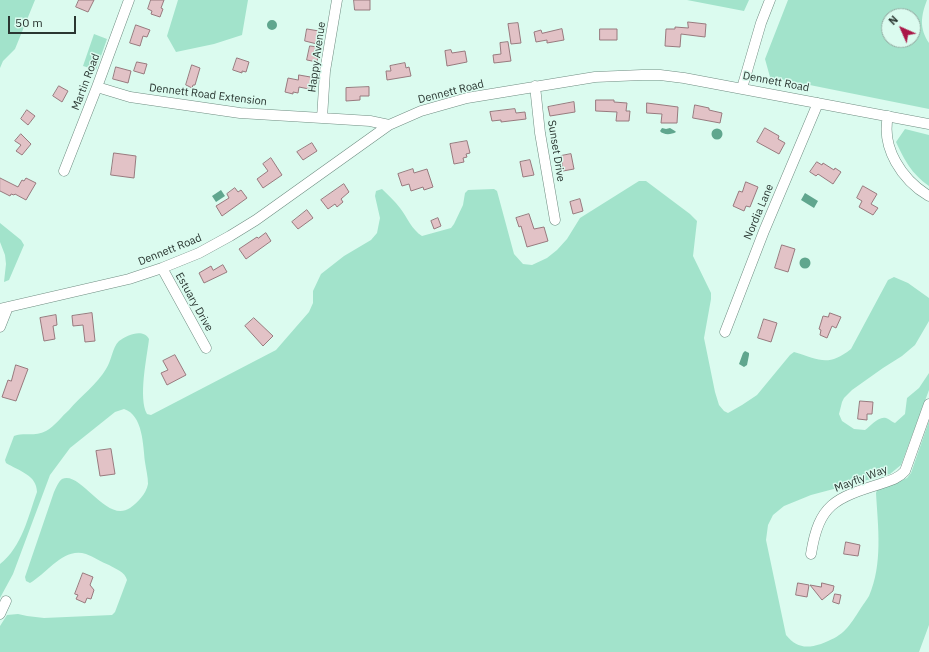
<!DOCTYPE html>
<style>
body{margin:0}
#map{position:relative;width:929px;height:652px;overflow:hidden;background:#dbfbef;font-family:"IBM Plex Sans",sans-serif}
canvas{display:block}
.north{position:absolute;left:881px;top:8px;width:40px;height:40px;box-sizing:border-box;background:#dbfbef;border:1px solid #94aca3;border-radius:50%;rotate:315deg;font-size:11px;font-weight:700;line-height:16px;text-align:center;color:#2a3631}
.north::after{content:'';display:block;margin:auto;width:14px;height:18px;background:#aa1647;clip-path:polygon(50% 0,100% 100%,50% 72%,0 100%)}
.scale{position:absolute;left:8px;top:16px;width:68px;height:18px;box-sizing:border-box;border:2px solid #2a3631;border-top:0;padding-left:5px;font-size:12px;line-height:14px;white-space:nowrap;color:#2a3631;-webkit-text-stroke:3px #dbfbef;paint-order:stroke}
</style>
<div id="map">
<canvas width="929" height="652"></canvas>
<div class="north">N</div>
<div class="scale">50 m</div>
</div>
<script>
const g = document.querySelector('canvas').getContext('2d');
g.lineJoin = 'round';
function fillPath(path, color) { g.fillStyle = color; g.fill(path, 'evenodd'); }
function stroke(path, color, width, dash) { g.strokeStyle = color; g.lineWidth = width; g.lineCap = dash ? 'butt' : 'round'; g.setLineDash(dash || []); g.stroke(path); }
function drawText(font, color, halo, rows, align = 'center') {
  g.font = font + ' "IBM Plex Sans",sans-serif'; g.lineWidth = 3; g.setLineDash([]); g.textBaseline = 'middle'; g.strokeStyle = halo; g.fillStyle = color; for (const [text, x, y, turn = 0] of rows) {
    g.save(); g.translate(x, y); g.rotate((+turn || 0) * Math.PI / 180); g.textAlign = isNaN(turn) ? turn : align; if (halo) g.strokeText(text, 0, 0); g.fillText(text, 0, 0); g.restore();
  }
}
const green = new Path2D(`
 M 0,0 L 35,0 L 15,49 L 3,61 L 0,68 Z
 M 178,0 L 248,0 L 242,35 L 214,44 L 176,52 L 167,36 Z
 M 687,0 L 749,0 L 744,11 Z
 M 788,0 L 927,0 C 921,16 919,28 929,43 L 929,109 L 770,77 L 765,59 ZM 889,16 L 913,16 L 913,40 L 889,40 Z
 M 94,34 L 107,39 L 96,70 L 83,66 Z
 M 905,129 L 929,135 L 929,186 C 911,173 905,161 896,142 Z
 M 639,181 L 646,181 L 690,214 L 697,221 L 693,256 L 711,293 L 711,299 L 704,338 L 715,392 L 719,405 L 724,411 L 728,413 L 742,405 L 757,395 L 790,355 L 794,352 C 820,360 828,367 851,349 L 888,280 L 894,277 L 908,283 L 929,298 L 929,321 L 915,345 L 902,356 L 883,368 L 852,390 L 844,398 L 842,402 L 839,414 L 842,421 L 854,429 L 865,430 C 871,426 878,416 886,418 C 889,419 892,422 895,423 L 905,414 L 907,398 L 919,388 L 929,373 L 929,390 L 901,465 L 890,474 L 811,495 L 784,506 L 773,515 L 768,525 L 766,540 L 786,635 C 796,647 805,649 821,644 C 842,636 847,630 859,611 C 862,606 866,601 869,596 C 883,564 878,527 876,493 L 877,490 L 907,478 L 911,473 L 929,421 L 929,625 L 919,652 L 0,652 L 0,626 L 7,615 L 18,614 L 27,616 L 44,618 L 112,615 L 115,612 L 127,580 C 125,572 116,569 109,565 C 101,562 94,557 86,554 C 63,547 48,573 30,583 L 26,581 L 25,577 L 54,492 C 56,488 58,482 62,479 C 81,470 106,524 130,508 C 138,502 146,494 148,484 C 148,477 146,469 145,462 C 143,445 143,415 124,409 L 115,412 L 70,448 L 50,475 L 13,574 L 0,598 L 0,564 C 22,547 28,517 37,492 C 37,475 19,471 6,463 L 5,460 L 14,436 C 24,432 35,437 46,431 C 55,426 62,416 69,410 C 80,397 98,383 106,369 C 112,360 112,348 119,341 C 127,335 143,328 149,339 C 147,357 138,398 147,414 L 151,415 L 276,350 L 309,312 L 313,303 L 313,291 L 321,274 L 344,256 L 371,240 L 377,233 L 380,218 L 375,196 L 376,191 L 382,189 C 388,195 395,201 400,208 C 407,217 412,230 422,236 L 451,228 L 454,224 L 463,205 L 465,193 L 468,190 L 494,189 L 497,191 L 514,254 L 523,264 L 532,265 L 547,258 L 557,250 L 567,239 L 580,218 Z
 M 0,223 L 21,240 L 24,245 L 9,280 L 4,282 L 6,264 L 5,255 L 0,242 Z`);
const water = new Path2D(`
 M267 25a5 5 0 1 1 10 0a5 5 0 1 1-10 0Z
 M 662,128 L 666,129 L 670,128 L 675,131 L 676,132 C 671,135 663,135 660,131 Z
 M711.5 134a5.5 5.5 0 1 1 11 0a5.5 5.5 0 1 1-11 0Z
 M 221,190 L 225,196 L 216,202 L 212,196 Z
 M 805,193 L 818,201 L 814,208 L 801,200 Z
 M799.5 263a5.5 5.5 0 1 1 11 0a5.5 5.5 0 1 1-11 0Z
 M 745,351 L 749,353 L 749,355 L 747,365 L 744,367 L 739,364 L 743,353 Z`);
const building = new Path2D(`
 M 79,0 L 94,0 L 88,12 L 76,7 Z
 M 151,0 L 164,0 L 161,8 L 163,9 L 160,17 L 151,14 L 152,11 L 148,9 Z
 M 354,0 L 370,0 L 370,10 L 355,10 Z
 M 688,22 L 706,24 L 705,37 L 681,34 L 680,47 L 665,46 L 666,29 L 675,29 L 675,27 L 688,28 Z
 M 518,23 L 521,43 L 511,44 L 508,24 Z
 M 136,25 L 150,30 L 147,37 L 143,36 L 140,46 L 130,43 Z
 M 307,29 L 319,31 L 317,44 L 305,41 Z
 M 562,29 L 564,40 L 547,43 L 547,40 L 536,42 L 534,32 L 541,30 L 542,33 Z
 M 600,29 L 617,29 L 617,40 L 600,40 Z
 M 508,42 L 511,61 L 494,63 L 493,55 L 501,54 L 500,43 Z
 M 310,46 L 318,47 L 318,51 L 319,51 L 317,62 L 307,60 Z
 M 451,50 L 452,53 L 465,51 L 467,62 L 447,66 L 445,51 Z
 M 237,58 L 249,62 L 246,72 L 242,71 L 242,73 L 233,70 Z
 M 137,62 L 147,64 L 144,74 L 134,71 Z
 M 405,63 L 406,68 L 409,67 L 411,76 L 387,80 L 386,71 L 391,71 L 390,66 Z
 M 192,65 L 200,68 L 195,85 L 193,85 L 192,88 L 186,85 Z
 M 116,67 L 131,71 L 128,83 L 113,79 Z
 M 299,75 L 316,78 L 314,90 L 299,87 L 298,93 L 293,92 L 293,94 L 285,92 L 288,78 L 298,80 Z
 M 59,86 L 68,91 L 62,102 L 53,96 Z
 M 369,87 L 369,96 L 360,96 L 360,100 L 346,101 L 346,88 Z
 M 596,100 L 614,100 L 614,102 L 627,103 L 626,111 L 630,111 L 629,121 L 616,121 L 617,112 L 596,111 Z
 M 574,102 L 575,112 L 550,116 L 548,107 Z
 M 647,103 L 678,107 L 677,123 L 661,123 L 662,114 L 647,113 Z
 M 695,105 L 709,108 L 709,110 L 722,113 L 720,123 L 693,118 Z
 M 515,109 L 516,113 L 525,112 L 526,119 L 501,122 L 501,120 L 492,121 L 490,112 Z
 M 27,110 L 35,116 L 28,125 L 21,119 Z
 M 765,128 L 779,136 L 778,139 L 785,143 L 779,154 L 757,142 Z
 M 21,134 L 31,144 L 22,155 L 16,151 L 21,145 L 15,141 Z
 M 467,141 L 470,153 L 466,154 L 467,157 L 463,158 L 464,162 L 454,164 L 450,144 Z
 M 312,143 L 317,151 L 303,160 L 297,152 Z
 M 114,153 L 136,156 L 134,178 L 111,175 Z
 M 571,154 L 574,169 L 563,171 L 561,156 Z
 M 271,158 L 282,175 L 263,188 L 257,179 L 268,171 L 263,164 Z
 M 530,160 L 534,175 L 523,177 L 520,162 Z
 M 817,162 L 822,165 L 823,163 L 834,170 L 835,168 L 841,172 L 833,184 L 818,174 L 816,176 L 810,172 Z
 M 413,169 L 414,173 L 427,169 L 433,187 L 424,190 L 423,187 L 411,191 L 409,184 L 402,186 L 398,174 Z
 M 0,178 L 18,187 L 22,180 L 24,181 L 26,178 L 36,183 L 26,200 L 15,194 L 14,195 L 11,194 L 10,196 L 0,191 Z
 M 746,182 L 758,187 L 750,207 L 746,206 L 744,211 L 733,206 L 739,191 L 742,192 Z
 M 344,184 L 349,192 L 341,199 L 343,202 L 337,207 L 335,204 L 328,209 L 321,200 Z
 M 863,186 L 877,194 L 871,204 L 878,208 L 873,215 L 859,207 L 862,201 L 857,198 Z
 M 235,188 L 238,192 L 241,190 L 247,198 L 222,216 L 216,206 L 229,198 L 227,194 Z
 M 580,199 L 583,211 L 573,214 L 570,202 Z
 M 307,210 L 313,218 L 298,229 L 292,222 Z
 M 529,214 L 534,229 L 544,227 L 548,241 L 527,247 L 521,226 L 519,227 L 516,218 Z
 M 438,218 L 441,226 L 434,229 L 431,221 Z
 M 266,233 L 271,241 L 246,259 L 239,249 L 257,237 L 258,238 Z
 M 782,245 L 795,249 L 788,272 L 775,268 Z
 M 223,265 L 227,272 L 204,283 L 199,273 L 211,266 L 213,270 Z
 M 92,313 L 95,341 L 85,342 L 83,325 L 73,326 L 72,316 Z
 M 830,313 L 841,317 L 836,328 L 832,326 L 827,338 L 820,335 L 821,330 L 819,329 L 823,316 L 828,317 Z
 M 56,315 L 57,325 L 53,326 L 55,339 L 44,341 L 40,318 Z
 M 254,318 L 273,336 L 263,346 L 245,326 Z
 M 764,319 L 777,323 L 771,342 L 758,338 Z
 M 175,355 L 186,375 L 167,385 L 161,373 L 168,370 L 163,361 Z
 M 16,365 L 28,369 L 16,401 L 2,397 L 8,380 L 11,381 Z
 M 860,401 L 873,402 L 872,414 L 867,414 L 867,420 L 858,419 Z
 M 111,449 L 115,474 L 100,476 L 96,451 Z
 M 846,542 L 860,545 L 858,556 L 844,554 Z
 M 83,573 L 93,577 L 90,585 L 94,590 L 91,599 L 87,598 L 85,603 L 76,599 L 78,595 L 75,594 Z
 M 798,583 L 809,585 L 807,597 L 796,595 Z
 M 822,583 L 834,586 L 833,591 L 822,600 L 810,585 L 821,587 Z
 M 835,594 L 841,595 L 839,604 L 833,602 Z`);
const minor = new Path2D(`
 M 535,86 L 540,133 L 555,220
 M 97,87 L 130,97 L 240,113 L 322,118 L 370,121 L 389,125
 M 742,88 L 761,23 L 770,0
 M 888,116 C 881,148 902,180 929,196
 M 322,118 L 325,71 L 337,0
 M 64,171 L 97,87 L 129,0
 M 162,268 L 206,348
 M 0,309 L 129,279 L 162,268 L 199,253 L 230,236 L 256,220 L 389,125 L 421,111 L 467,98 L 595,77 L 642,75 L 660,75 L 684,78 L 929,124
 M 0,327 L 8,307
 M 725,332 L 764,231 L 818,103
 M 811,554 C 819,504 835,498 880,484 C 889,481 898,479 905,471 L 929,404
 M 0,614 L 6,601`);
const streetNames = [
 ["Happy Avenue",317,57,-82],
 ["Martin Road",86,82,-69],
 ["Dennett Road",776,82,11],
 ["Dennett Road",451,92,-14],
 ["Dennett Road Extension",208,95,7],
 ["Sunset Drive",556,151,81],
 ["Nordia Lane",759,212,-67],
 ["Dennett Road",170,250,-22],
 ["Estuary Drive",194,302,61],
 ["Mayfly Way",861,479,-21]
];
fillPath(green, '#a2e3cb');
fillPath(water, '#60a68e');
fillPath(building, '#e2c2c6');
stroke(building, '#987a7e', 1);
stroke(minor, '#708d82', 11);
stroke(minor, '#fff', 10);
drawText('11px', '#2a3631', '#dbfbef', streetNames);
</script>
